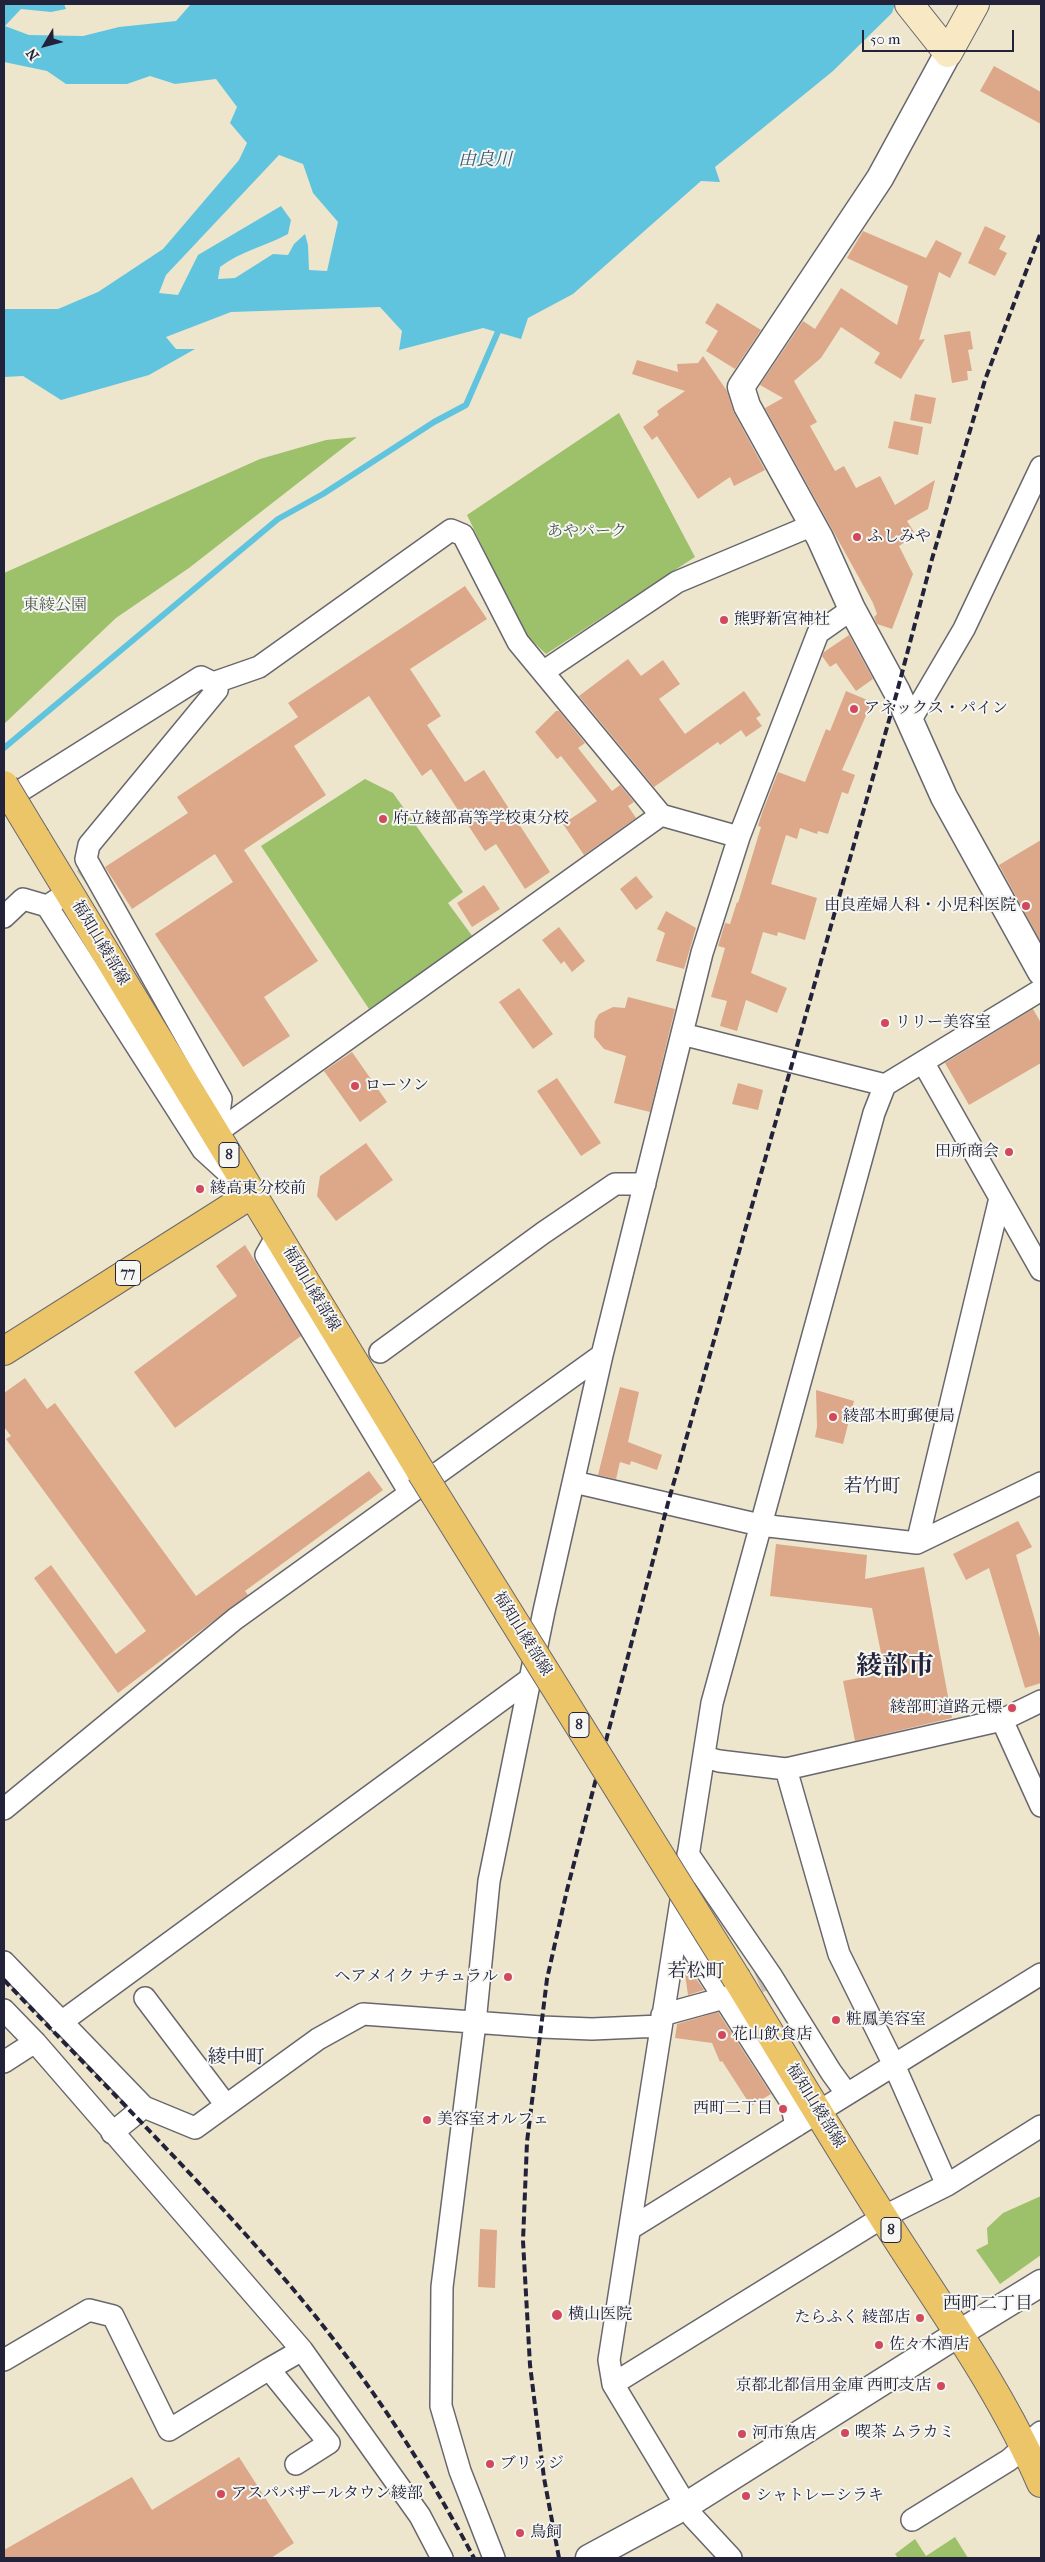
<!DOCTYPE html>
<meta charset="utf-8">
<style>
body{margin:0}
#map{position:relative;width:1045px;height:2562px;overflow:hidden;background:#ede6cc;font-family:"IM FELL French Canon",serif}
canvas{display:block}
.frame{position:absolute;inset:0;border:5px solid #22223b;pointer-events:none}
.north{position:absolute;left:20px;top:20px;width:50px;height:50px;-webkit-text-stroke:4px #f6f6f2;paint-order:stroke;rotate:233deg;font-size:14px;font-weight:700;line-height:20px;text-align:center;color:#22223b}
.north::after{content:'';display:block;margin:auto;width:18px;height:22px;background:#22223b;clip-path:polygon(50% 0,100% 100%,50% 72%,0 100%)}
.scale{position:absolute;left:862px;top:30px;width:152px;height:22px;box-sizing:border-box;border:2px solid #22223b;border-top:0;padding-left:6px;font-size:15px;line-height:18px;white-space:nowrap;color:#22223b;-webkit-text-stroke:4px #f6f6f2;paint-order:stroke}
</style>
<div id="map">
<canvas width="1045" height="2562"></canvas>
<div class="frame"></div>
<div class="north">N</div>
<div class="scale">50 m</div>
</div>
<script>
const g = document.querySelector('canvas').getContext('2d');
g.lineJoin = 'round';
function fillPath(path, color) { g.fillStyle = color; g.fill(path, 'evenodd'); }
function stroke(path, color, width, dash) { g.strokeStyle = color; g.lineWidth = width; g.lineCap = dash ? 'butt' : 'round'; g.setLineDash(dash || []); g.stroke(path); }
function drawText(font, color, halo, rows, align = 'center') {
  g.font = font + ' "IM FELL French Canon","Noto Serif JP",serif'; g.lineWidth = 4; g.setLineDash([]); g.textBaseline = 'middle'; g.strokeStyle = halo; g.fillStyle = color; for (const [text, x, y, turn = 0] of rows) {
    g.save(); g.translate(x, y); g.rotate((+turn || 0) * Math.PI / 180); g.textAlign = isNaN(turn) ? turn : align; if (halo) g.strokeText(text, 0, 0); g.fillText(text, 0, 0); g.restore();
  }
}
const green = new Path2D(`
 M 619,413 L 695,557 L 546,654 L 525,634 L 467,515 Z
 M 357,437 L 189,568 L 116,618 L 4,724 L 4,573 L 260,459 L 326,440 Z
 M 365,779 L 393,793 L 463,892 L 448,903 L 473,937 L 369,1009 L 261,846 Z
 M 1041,2196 L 1041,2255 L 1000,2284 L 976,2250 L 988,2244 L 987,2228 L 1003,2213 Z
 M 955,2537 L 968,2558 L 898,2558 L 895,2554 L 915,2539 L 926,2556 Z`);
const water = new Path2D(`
 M 5,4 L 64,4 L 66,9 L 51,12 L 21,9 L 5,26 L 29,35 L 83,36 L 119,27 L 176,21 L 191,4 L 895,4 L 892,13 L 833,71 L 715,167 L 720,182 L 701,181 L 573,294 L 528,318 L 521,339 L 483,328 L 399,350 L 402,331 L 380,307 L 231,312 L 166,337 L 176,349 L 195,349 L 149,375 L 61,400 L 23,376 L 4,377 L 4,309 L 58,309 L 98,292 L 163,249 L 239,160 L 247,143 L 230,123 L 237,107 L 216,79 L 175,84 L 150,76 L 127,84 L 66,84 L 47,71 L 4,62 ZM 279,155 L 303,164 L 313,193 L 338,222 L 327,271 L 309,270 L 308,245 L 305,234 L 294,244 L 288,255 L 273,254 L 235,278 L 218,279 L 220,267 C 241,251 266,246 288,234 L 291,220 L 281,206 L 198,255 L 178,295 L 159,293 L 166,275 Z`);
const stream = new Path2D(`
 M 4,748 L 278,519 L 323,494 L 434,422 L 466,405 L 500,327`);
const building = new Path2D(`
 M 994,66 L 1041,92 L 1041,124 L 980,91 Z
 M 985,226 L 1006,236 L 999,249 L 1007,253 L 995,276 L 968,263 Z
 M 863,231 L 926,258 L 936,240 L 962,253 L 950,278 L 939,272 L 919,340 L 925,339 L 901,379 L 874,363 L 880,353 L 841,327 L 821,358 L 794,381 L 817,422 L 810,426 L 835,471 L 844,466 L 856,488 L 880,476 L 895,505 L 935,480 L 928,509 L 907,521 L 916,535 L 899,546 L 913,574 L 892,629 L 877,624 L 874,617 L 877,614 L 873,603 L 765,408 L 783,398 L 760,385 L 803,321 L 815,329 L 841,288 L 897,325 L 908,286 L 847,258 Z
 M 717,303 L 761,330 L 735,369 L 706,351 L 718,331 L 705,323 Z
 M 970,331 L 973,349 L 968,350 L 972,371 L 967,371 L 968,380 L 952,383 L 944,335 Z
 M 703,356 L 727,391 L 734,413 L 765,470 L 734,486 L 730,477 L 698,499 L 657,436 L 652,440 L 643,427 L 659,415 L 657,411 L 685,391 L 632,374 L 637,360 L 678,372 L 677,364 L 698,363 Z
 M 915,394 L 936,398 L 931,424 L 910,420 Z
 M 894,421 L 923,427 L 918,455 L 888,448 Z
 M 465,586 L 487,619 L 410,669 L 441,716 L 427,725 L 465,782 L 484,770 L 550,872 L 525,889 L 496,844 L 485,851 L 431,769 L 422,776 L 369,696 L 294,746 L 326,795 L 244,850 L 318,961 L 264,997 L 290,1036 L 243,1067 L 155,934 L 233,882 L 215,854 L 132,909 L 105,867 L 188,813 L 177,797 L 298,717 L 288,703 Z
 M 849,635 L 873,679 L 856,691 L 836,663 L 830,667 L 822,656 L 824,652 Z
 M 628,659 L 641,676 L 663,660 L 680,684 L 659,699 L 685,734 L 744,691 L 761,715 L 756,718 L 762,726 L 746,737 L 741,730 L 720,745 L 718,742 L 654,787 L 579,696 Z
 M 846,691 L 872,702 L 842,770 L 855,775 L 848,794 L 842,792 L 828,834 L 818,831 L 817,834 L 800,828 L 797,839 L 786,835 L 771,884 L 817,898 L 805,940 L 778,932 L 777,936 L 763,932 L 751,973 L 787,988 L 777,1013 L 746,1000 L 737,1031 L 720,1026 L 727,1001 L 711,997 L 725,948 L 718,946 L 725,923 L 730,924 L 737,902 L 738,903 L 761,827 L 758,826 L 762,813 L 778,772 L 805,782 L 826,729 L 830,731 Z
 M 556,711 L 559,711 L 585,743 L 578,748 L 612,791 L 620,785 L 634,802 L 628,806 L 636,818 L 584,855 L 563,824 L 597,801 L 561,756 L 557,759 L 535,732 Z
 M 1041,840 L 1041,942 L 999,865 Z
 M 636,876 L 653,897 L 636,910 L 620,889 Z
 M 484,885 L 500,909 L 472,927 L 457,903 Z
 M 666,911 L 696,928 L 684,969 L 656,961 L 665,933 L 657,929 Z
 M 559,927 L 585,961 L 572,972 L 564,961 L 561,964 L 542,940 Z
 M 519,988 L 553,1034 L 533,1049 L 499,1002 Z
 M 628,997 L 675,1009 L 650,1112 L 614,1103 L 626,1056 L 604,1049 L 594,1037 L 595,1021 L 599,1014 L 613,1007 L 625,1008 Z
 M 1033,1009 L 1041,1023 L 1041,1063 L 969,1105 L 945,1063 Z
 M 352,1052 L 387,1102 L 360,1122 L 324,1071 Z
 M 557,1078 L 601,1143 L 581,1156 L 537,1091 Z
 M 738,1083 L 763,1090 L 758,1110 L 732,1104 Z
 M 366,1143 L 393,1180 L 336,1221 L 317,1196 L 320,1176 Z
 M 245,1245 L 301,1336 L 175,1428 L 134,1372 L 237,1296 L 216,1266 Z
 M 25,1378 L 47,1409 L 55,1403 L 196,1596 L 369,1471 L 383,1490 L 245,1591 L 248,1595 L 118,1693 L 34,1578 L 51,1565 L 116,1654 L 146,1631 L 6,1439 L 11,1436 L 4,1427 L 4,1393 Z
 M 620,1387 L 639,1392 L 628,1442 L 662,1455 L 657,1470 L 631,1461 L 630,1465 L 620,1462 L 616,1479 L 598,1475 Z
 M 816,1390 L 854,1401 L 843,1444 L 815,1437 L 817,1427 Z
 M 1018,1521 L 1032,1547 L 1016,1555 L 1041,1641 L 1041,1683 L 1025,1688 L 989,1568 L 966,1580 L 953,1554 Z
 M 776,1544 L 867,1555 L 865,1579 L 924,1567 L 952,1718 L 855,1741 L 843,1681 L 885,1673 L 872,1608 L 770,1596 Z
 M 692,1973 L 704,1990 L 688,1995 L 685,1974 Z
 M 718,2012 L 771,2094 L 751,2106 L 722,2061 L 720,2062 L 712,2043 L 675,2038 L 677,2024 Z
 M 480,2229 L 497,2230 L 495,2288 L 478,2287 Z
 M 239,2457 L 294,2543 L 271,2558 L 4,2558 L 4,2550 L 132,2477 L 152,2510 Z`);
const minorTunnel = new Path2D(`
 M 58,899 L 85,878
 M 729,1995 L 772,1977`);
const minor = new Path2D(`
 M 543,672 L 677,582 L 813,525
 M 213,683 L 259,667 L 451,530 L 463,535 L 518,642 L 661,815 L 739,837 L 818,633 L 852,609
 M 910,721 L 964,629 L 1041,467
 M 4,801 L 201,677 L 213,683 L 217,690 L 89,845 L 86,859 L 221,1099 L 216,1133
 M 58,899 L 47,906 L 203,1150 L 237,1181
 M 4,917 L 23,899 L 47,906
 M 682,1034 L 885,1085
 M 923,1062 L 1041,1270
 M 216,1133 L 661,815
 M 278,1234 L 266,1255 L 410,1493
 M 380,1352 L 543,1233 L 615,1184 L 645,1184
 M 574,1482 L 760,1525 L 917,1543 L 1041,1483
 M 917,1543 L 1000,1198
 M 1002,1720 L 1041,1806
 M 705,1757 L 719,1761 L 786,1769 L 1002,1720 L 1041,1701
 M 786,1769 L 839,1954 L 894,2065 L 947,2185
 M 4,1809 L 235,1619 L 602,1355
 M 688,1854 L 772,1977 L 831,2072 L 847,2094
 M 677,1925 L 791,2102 L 796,2126
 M 4,1962 L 144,2107
 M 145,1998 L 226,2105
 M 4,2010 L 35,2042 L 302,2350 L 420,2516 L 442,2558
 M 662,2015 L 724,1998
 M 60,2023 L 530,1679
 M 4,2062 L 35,2042
 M 112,2133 L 144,2107 L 195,2128 L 318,2039 L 363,2014 L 541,2027 L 592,2029 L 660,2026
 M 631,2228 L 1041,1974
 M 4,2360 L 89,2310 L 113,2316 L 169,2430 L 269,2369
 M 613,2384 L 883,2217 L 947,2185 L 1041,2126
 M 296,2464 L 329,2443 L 269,2369 L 302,2350
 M 912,2520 L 1009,2460 L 1041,2432
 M 494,2558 L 460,2471 L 441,2406 L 442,2287 L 475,2023 L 489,1881 L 544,1611 L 602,1355 L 702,953 L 739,837
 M 731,2558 L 693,2517 L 613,2384 L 609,2360 L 712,1703 L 874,1113 L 885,1085 L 1041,990`);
const tertiary = new Path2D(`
 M 948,53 L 880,178 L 741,387 L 747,406 L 820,538 L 852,609 L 897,692 L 944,797 L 1041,972
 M 589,2558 L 687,2505 L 958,2334 L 1041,2283`);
const secondary = new Path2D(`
 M 909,4 L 948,53 L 975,4`);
const primary = new Path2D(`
 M 36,838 L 421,1472
 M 4,1351 L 252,1194
 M 737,1979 C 785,2058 833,2138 883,2217 C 938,2304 1000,2388 1041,2483`);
const rail = new Path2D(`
 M 4,1980 C 101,2082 202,2181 293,2289 C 363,2372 423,2462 474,2558
 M 559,2558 L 544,2478 L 530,2365 L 523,2241 L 527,2142 L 547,1979 L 567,1890 L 668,1503 L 897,692 L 932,559 L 985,380 L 1041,232`);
const primaryBridge = new Path2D(`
 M 4,785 L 36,838
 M 421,1472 L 737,1979`);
const markers = [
 [857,537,5,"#d1495b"],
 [724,620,5,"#d1495b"],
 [854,709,5,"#d1495b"],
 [383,819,5,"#d1495b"],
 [1026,906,5,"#d1495b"],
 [885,1023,5,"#d1495b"],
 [355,1086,5,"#d1495b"],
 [1009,1152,5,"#d1495b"],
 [200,1189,5,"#d1495b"],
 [833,1417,5,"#d1495b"],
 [1012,1708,5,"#d1495b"],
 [508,1977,5,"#d1495b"],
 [836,2020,5,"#d1495b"],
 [722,2035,5,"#d1495b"],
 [783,2109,5,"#d1495b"],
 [427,2120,5,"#d1495b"],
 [557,2315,6,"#d1495b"],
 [920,2318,5,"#d1495b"],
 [879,2345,5,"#d1495b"],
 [941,2386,5,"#d1495b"],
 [845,2433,5,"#d1495b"],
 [742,2434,5,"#d1495b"],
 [490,2464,5,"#d1495b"],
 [221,2494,5,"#d1495b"],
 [746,2496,5,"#d1495b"],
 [520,2533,5,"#d1495b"]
];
const shields = [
 [229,1155,20],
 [128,1273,25],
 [579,1725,20],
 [891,2230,20]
];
const shieldNames = [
 ["8",229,1155],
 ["77",128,1273],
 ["8",579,1725],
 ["8",891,2230]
];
const parkNames = [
 ["あやパーク",587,532],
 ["東綾公園",55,606]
];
const poiNames = [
 ["ふしみや",867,537],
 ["熊野新宮神社",734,620],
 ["アネックス・パイン",864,709],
 ["府立綾部高等学校東分校",393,819],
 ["由良産婦人科・小児科医院",1016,906,"right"],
 ["リリー美容室",895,1023],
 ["ローソン",365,1086],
 ["田所商会",999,1152,"right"],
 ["綾高東分校前",210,1189],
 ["綾部本町郵便局",843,1417],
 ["綾部町道路元標",1002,1708,"right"],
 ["ヘアメイク ナチュラル",498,1977,"right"],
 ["粧鳳美容室",846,2020],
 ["花山飲食店",732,2035],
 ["西町二丁目",773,2109,"right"],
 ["美容室オルフェ",437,2120],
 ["横山医院",568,2315],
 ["たらふく 綾部店",910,2318,"right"],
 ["佐々木酒店",889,2345],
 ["京都北都信用金庫 西町支店",931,2386,"right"],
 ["喫茶 ムラカミ",855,2433],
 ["河市魚店",752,2434],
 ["ブリッジ",500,2464],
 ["アスパバザールタウン綾部",231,2494],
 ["シャトレーシラキ",756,2496],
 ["鳥飼",530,2533]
];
const streetNames = [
 ["福知山綾部線",100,943,59],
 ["福知山綾部線",311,1289,59],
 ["福知山綾部線",522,1634,58],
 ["福知山綾部線",815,2106,58]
];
const waterNames = [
 ["由良川",485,161]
];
const neighbourhoodNames = [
 ["西町二丁目",988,2305]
];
const quarterNames = [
 ["若竹町",872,1487],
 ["若松町",696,1972],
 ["綾中町",236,2058]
];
const townNames = [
 ["綾部市",895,1668]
];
fillPath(green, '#9dc16b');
fillPath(water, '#61c4df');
stroke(stream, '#61c4df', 6);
fillPath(building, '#dca889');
stroke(minorTunnel, '#c4bfaf', 21, [21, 11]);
stroke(minor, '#69676e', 24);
stroke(tertiary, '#69676e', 29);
stroke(secondary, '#69676e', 30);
stroke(primary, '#69676e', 30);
stroke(minor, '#fff', 21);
stroke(tertiary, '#fff', 26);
stroke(secondary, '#f8e8c3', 28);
stroke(primary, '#edc569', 28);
stroke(rail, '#22223b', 4, [8, 4]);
stroke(primaryBridge, '#69676e', 30, []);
stroke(primaryBridge, '#edc569', 28);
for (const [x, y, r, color] of markers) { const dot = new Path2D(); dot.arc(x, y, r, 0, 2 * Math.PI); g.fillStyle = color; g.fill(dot); stroke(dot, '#f6f6f2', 2); }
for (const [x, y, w] of shields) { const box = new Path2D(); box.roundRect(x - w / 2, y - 12.5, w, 25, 4); g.fillStyle = '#f6f6f2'; g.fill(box); stroke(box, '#22223b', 1); }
drawText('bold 15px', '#22223b', null, shieldNames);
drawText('16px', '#4d5a4c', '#f6f6f2', parkNames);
drawText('16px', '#22223b', '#f6f6f2', poiNames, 'left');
drawText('16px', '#22223b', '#f6f6f2', streetNames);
drawText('italic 18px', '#385b74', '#f6f6f2', waterNames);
drawText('18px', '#22223b', '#f6f6f2', neighbourhoodNames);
drawText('19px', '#22223b', '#f6f6f2', quarterNames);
drawText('bold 26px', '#22223b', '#f6f6f2', townNames);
</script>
